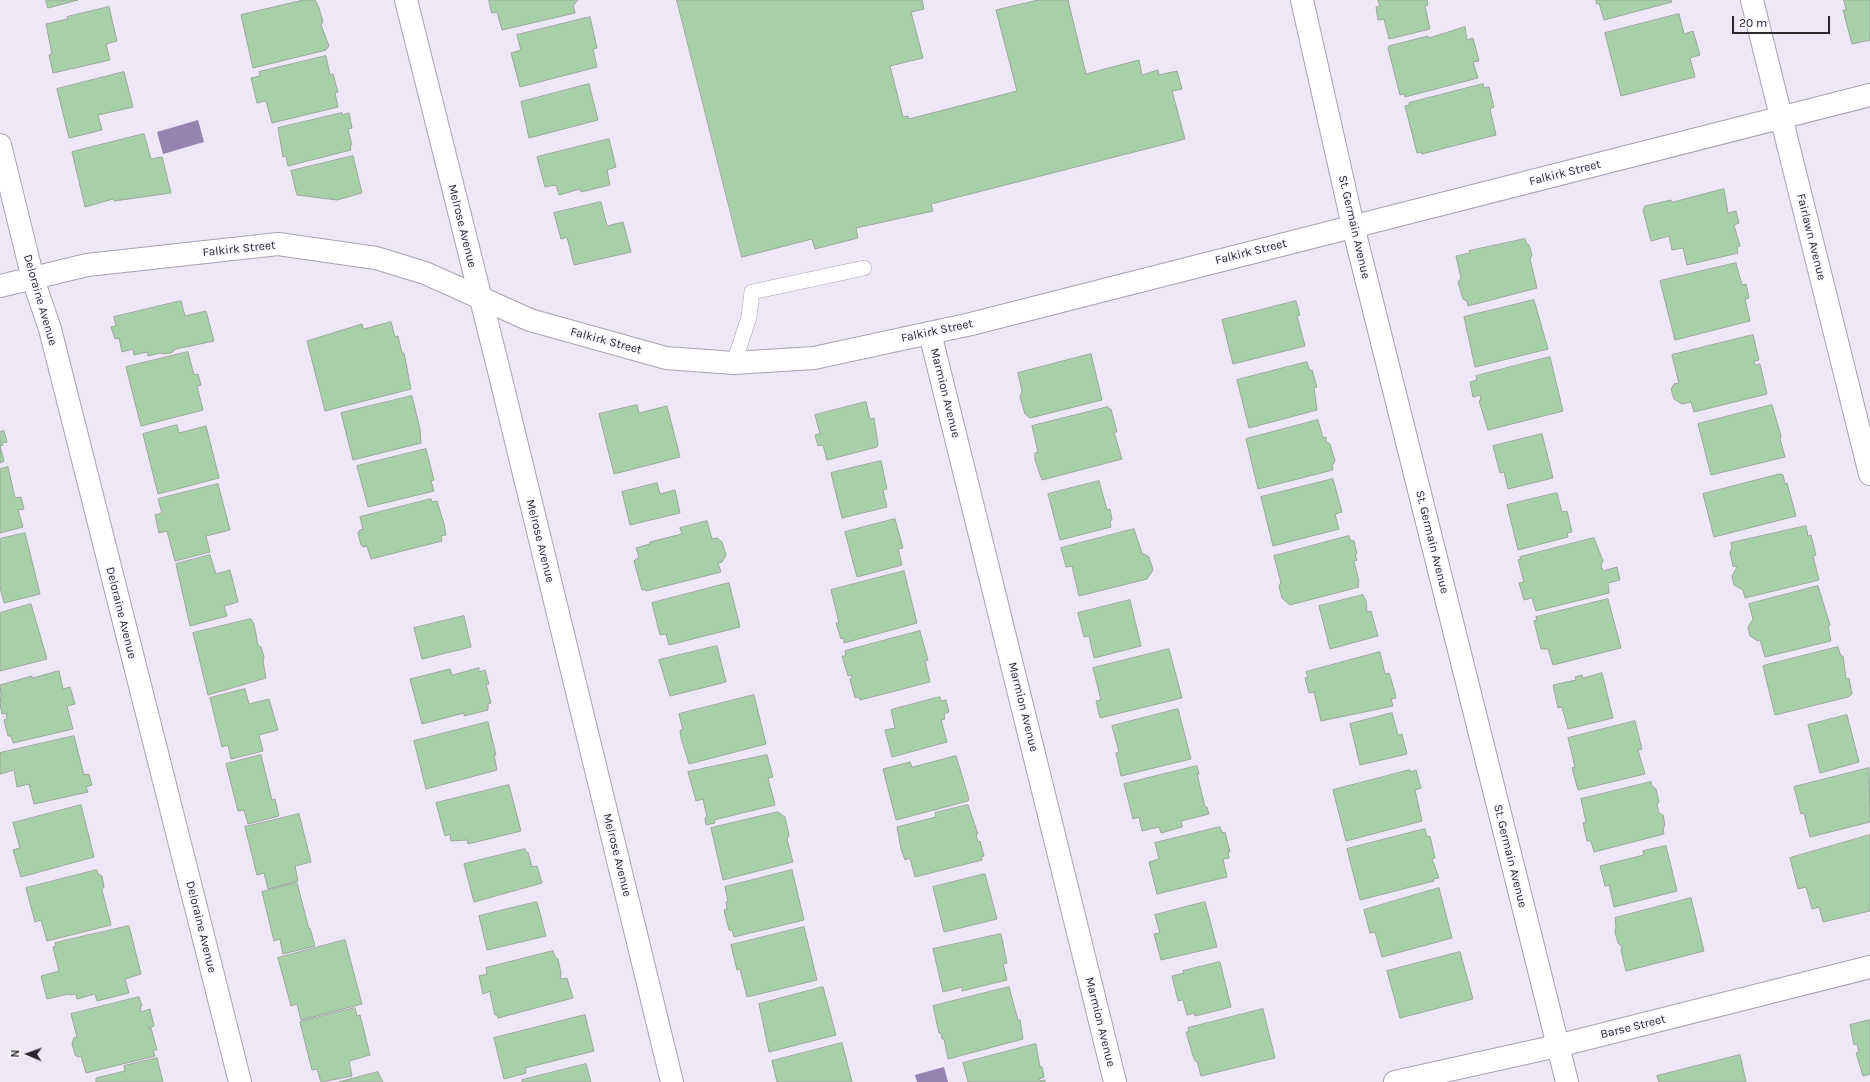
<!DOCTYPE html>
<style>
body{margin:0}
#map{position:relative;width:1870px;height:1082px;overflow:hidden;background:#ede7f8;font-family:Karla,sans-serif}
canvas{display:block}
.north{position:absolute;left:8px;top:1034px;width:40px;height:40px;-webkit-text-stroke:3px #f8f6fd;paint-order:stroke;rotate:272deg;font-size:11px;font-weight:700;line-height:16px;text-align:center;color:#2a282e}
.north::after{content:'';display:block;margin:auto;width:14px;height:18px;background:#2a282e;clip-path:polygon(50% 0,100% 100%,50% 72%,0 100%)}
.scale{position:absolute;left:1732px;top:16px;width:98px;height:18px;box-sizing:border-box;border:2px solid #2a282e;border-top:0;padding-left:5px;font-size:12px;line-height:14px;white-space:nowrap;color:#2a282e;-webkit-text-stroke:3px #f8f6fd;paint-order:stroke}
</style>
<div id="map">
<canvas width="1870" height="1082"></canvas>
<div class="north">N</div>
<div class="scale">20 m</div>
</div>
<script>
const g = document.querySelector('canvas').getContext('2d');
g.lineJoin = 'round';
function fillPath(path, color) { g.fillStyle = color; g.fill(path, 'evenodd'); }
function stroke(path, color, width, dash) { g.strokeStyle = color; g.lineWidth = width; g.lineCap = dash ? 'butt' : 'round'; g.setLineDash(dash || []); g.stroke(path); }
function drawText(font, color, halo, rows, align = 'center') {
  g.font = font + ' Karla,sans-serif'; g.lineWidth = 3; g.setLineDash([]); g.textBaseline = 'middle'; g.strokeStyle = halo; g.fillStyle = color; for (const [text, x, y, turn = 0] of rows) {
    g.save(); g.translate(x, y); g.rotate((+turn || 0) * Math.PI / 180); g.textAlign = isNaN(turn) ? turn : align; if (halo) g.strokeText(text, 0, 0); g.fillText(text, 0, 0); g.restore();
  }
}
const water = new Path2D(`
 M 198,120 L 204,142 L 163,154 L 157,132 Z
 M 944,1067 L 948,1082 L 917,1082 L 915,1075 Z`);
const building = new Path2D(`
 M 46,0 L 78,0 L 48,8 Z
 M 304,0 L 315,0 L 319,8 L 323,22 L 321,25 L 329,46 L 326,50 L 253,68 L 241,15 Z
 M 489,0 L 578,0 L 573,6 L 575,13 L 502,30 L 497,12 L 492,13 Z
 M 677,0 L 922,0 L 924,9 L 911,12 L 923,58 L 890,66 L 903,117 L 908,116 L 909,119 L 1017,91 L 996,10 L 1038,0 L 1068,0 L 1086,74 L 1139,60 L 1142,75 L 1158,70 L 1159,75 L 1177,71 L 1182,89 L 1172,91 L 1185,139 L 931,204 L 933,211 L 856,228 L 858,238 L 815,249 L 812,239 L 742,257 Z
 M 1378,0 L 1427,0 L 1428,5 L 1425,6 L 1430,29 L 1389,39 L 1384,19 L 1378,20 L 1376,7 L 1380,6 Z
 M 1596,0 L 1671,0 L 1672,2 L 1604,20 L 1599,3 L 1597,4 Z
 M 1844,0 L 1870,0 L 1870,40 L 1852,44 L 1843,10 L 1846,10 Z
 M 109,7 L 117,41 L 106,44 L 110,60 L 53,73 L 49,55 L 52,54 L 46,24 L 68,19 L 67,17 Z
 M 1679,14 L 1684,34 L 1693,31 L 1700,55 L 1690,58 L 1695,77 L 1621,96 L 1605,33 Z
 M 590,17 L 597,48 L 593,49 L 597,67 L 520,87 L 511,53 L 521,50 L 517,35 Z
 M 1465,27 L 1467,40 L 1473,38 L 1479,61 L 1473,62 L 1478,78 L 1405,97 L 1404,94 L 1400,95 L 1388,48 L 1389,46 L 1428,36 L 1428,38 Z
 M 326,56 L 330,75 L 333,74 L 338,92 L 335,93 L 338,107 L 272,123 L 266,101 L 257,103 L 251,78 L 260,76 L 259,72 Z
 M 124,72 L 133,107 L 98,115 L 102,130 L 69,138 L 57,89 Z
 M 589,84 L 598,120 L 529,138 L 521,102 Z
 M 1483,84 L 1484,88 L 1489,87 L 1494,107 L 1490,109 L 1496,135 L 1422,154 L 1421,152 L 1417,153 L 1405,106 L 1409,105 L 1409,103 Z
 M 342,113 L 342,115 L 349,113 L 352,128 L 348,129 L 352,145 L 350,145 L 351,150 L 288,166 L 286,156 L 283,157 L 278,128 Z
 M 144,134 L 151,159 L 162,157 L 171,193 L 114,201 L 113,199 L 85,207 L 72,152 Z
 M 609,139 L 616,167 L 607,170 L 610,185 L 581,192 L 580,189 L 559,195 L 556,185 L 545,187 L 537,157 Z
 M 353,156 L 362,193 L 337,200 L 297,195 L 291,171 Z
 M 1724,189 L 1728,213 L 1736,211 L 1739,223 L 1734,225 L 1740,246 L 1737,247 L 1738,253 L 1687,265 L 1683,248 L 1672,250 L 1669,236 L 1651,241 L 1643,210 L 1645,206 L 1671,200 L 1672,202 Z
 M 601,202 L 607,226 L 623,222 L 631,252 L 574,265 L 567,237 L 561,239 L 554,213 Z
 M 1525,239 L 1526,243 L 1529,245 L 1532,255 L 1530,259 L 1537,288 L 1468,306 L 1467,301 L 1463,299 L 1458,282 L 1461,278 L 1456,256 L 1470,253 L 1469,251 Z
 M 1736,263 L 1742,285 L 1746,284 L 1749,298 L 1745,299 L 1750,321 L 1675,340 L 1660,281 Z
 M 1534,300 L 1548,349 L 1475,367 L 1464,317 Z
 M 181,301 L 185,316 L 206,311 L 214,341 L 176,349 L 171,353 L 163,354 L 160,353 L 148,356 L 147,352 L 134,355 L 133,349 L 122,352 L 119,338 L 115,339 L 111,327 L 116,326 L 114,317 Z
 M 1296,301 L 1300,315 L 1297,316 L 1305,346 L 1233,364 L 1222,320 Z
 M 391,322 L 395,337 L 398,336 L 402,353 L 404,353 L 411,389 L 325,411 L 307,341 L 362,324 L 363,329 Z
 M 1753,335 L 1759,360 L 1754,361 L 1755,365 L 1760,364 L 1767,394 L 1694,412 L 1691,402 L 1682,404 L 1674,399 L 1671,389 L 1674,384 L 1679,383 L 1672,355 Z
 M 188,352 L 194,375 L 198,374 L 201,385 L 197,386 L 203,410 L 141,426 L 126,367 Z
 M 1091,354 L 1102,400 L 1030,418 L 1025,414 L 1020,397 L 1022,391 L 1018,373 Z
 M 1550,357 L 1563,411 L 1488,430 L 1479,401 L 1481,400 L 1480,395 L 1473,397 L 1470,382 L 1477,380 L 1476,376 Z
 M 1307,362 L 1310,371 L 1312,370 L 1317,387 L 1314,388 L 1317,410 L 1249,428 L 1237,380 Z
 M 412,396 L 420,429 L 421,443 L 353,460 L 341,413 Z
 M 866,402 L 870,419 L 874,418 L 878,445 L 877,447 L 827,460 L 823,445 L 818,446 L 815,435 L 820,434 L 815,415 Z
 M 637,405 L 639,413 L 667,406 L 680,457 L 614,474 L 599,414 Z
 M 1772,405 L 1781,436 L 1780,439 L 1785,457 L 1711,475 L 1698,424 Z
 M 1108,407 L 1109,409 L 1111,409 L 1117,432 L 1114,432 L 1122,459 L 1042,480 L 1035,460 L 1035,453 L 1038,452 L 1032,426 Z
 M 1318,420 L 1323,438 L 1326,437 L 1326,441 L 1330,444 L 1335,461 L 1332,466 L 1333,470 L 1258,489 L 1246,439 Z
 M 177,425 L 179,433 L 206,426 L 219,478 L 158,494 L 143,434 Z
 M 4,431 L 7,442 L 2,443 L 3,445 L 0,446 L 4,461 L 0,463 L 0,432 Z
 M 1542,434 L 1553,478 L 1508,489 L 1504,472 L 1500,473 L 1493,446 Z
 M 426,449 L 434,480 L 431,481 L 434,491 L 368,507 L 357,466 Z
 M 881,461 L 887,489 L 883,490 L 887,507 L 842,518 L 831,473 Z
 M 8,467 L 15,498 L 21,497 L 24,509 L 18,510 L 23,527 L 0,533 L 0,469 Z
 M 1780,474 L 1783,475 L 1785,484 L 1787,483 L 1796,516 L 1714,537 L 1703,494 Z
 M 1333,479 L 1342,512 L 1335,514 L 1339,529 L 1273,546 L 1261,497 Z
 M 1099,481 L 1107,510 L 1110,509 L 1112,520 L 1110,521 L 1111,527 L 1060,540 L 1048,494 Z
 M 657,483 L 660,494 L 675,490 L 680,513 L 630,525 L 622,492 Z
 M 218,484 L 230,530 L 206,536 L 210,552 L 175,561 L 167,531 L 159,533 L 155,515 L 162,513 L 158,499 Z
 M 1557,493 L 1562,512 L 1567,511 L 1572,532 L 1567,533 L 1568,537 L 1518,550 L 1507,505 Z
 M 431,499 L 432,502 L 437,501 L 444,524 L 446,535 L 441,536 L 442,541 L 371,559 L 367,546 L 363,547 L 361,545 L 358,533 L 360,530 L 363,529 L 360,517 Z
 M 895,519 L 903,548 L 898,549 L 902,565 L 857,577 L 845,532 Z
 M 707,521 L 712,539 L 717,538 L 722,542 L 726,555 L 722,562 L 718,563 L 721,572 L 646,591 L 645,589 L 642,590 L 634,561 L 639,557 L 636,548 L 650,544 L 650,542 L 682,534 L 680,528 Z
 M 1806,526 L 1808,536 L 1811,535 L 1816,555 L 1813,556 L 1819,580 L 1745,598 L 1743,590 L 1734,585 L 1732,576 L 1737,567 L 1733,566 L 1730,552 L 1732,549 L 1731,543 Z
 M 1134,529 L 1142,553 L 1149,557 L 1153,570 L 1147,579 L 1079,596 L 1072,566 L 1066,567 L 1061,548 Z
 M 25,533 L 40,594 L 4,603 L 0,587 L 0,539 Z
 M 1349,536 L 1350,540 L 1354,541 L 1357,554 L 1355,555 L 1357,560 L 1354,561 L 1359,582 L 1358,583 L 1359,587 L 1290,605 L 1282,598 L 1279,586 L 1281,583 L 1274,556 Z
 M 1594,538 L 1603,561 L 1601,565 L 1603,571 L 1617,567 L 1620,580 L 1608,583 L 1609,593 L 1536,611 L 1532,598 L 1524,600 L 1519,583 L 1524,582 L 1518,560 L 1521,559 L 1520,557 Z
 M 210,555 L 216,574 L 230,570 L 238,602 L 224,606 L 227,616 L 190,626 L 176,564 Z
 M 904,571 L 917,623 L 844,643 L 844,638 L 841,639 L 836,623 L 839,623 L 831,590 Z
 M 729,583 L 740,627 L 669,645 L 666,634 L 660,635 L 652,603 Z
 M 1818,586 L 1830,625 L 1828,626 L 1831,641 L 1765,657 L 1760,640 L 1758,641 L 1750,636 L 1748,627 L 1753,619 L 1749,604 Z
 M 1363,595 L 1366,601 L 1367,612 L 1371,611 L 1378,636 L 1330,649 L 1319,606 Z
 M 1608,599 L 1621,648 L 1553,665 L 1548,649 L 1541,649 L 1534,621 L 1537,620 L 1536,617 Z
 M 1130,600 L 1141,646 L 1094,658 L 1089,636 L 1084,637 L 1078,613 Z
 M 31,604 L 47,659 L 0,671 L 0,613 Z
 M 464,616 L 471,647 L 422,659 L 414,628 Z
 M 251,619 L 254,624 L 258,645 L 261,647 L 264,657 L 263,661 L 266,678 L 208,695 L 193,633 Z
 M 920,631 L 928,660 L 925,661 L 930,682 L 860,700 L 859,697 L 855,698 L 850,679 L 852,678 L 852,675 L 848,676 L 842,656 L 846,656 L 845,651 Z
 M 717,646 L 726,682 L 670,696 L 659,660 Z
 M 1838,647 L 1841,656 L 1843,656 L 1846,679 L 1849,678 L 1852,694 L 1848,697 L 1775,715 L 1763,666 Z
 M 1169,649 L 1182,698 L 1100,718 L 1096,701 L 1101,700 L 1093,668 Z
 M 1380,652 L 1385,674 L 1389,673 L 1394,689 L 1396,698 L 1391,699 L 1393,706 L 1321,721 L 1314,692 L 1309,693 L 1305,678 L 1308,677 L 1306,672 Z
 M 479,668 L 479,672 L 485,670 L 489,684 L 486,684 L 491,703 L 488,704 L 488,710 L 464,716 L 464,713 L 422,724 L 410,679 L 450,669 L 452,675 Z
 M 59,671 L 63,689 L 70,687 L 75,704 L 67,706 L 73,729 L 13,743 L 11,736 L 8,736 L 4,720 L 7,719 L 6,713 L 2,714 L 0,704 L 1,696 L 0,685 L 32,676 L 32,678 Z
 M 1602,673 L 1613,718 L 1568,729 L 1562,707 L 1558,708 L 1553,685 L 1576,680 L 1575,677 L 1582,675 L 1583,678 Z
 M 245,689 L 249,704 L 269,699 L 278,730 L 259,735 L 263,751 L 231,759 L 228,745 L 222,747 L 210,698 Z
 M 754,695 L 766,744 L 689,764 L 681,738 L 680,730 L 683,730 L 679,714 Z
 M 940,697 L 941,701 L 946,700 L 949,712 L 944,714 L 945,719 L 941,720 L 947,742 L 892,757 L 885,730 L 895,728 L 891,710 Z
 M 1178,709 L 1191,759 L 1121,776 L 1116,753 L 1119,752 L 1112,726 Z
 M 1392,713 L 1398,735 L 1402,734 L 1407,754 L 1360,765 L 1350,724 Z
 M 1847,715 L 1859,762 L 1820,773 L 1808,725 Z
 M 1635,721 L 1642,749 L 1638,750 L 1645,774 L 1578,790 L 1572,768 L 1575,767 L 1568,738 Z
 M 488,722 L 496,755 L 494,755 L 497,770 L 426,789 L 414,741 Z
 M 74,736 L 84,775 L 89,774 L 92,785 L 86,787 L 88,792 L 34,804 L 29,784 L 17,787 L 14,770 L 0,774 L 0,753 Z
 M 261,755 L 272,800 L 275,799 L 279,816 L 248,824 L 244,810 L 238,811 L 226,764 Z
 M 767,755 L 773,777 L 768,778 L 775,805 L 714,820 L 715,823 L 706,825 L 705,818 L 707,817 L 703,799 L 696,801 L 688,772 Z
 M 956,756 L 969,799 L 968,801 L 896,820 L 883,769 L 910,762 L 912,767 Z
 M 1197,766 L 1199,774 L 1197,774 L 1205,807 L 1207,807 L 1209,814 L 1181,821 L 1182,827 L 1161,833 L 1159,827 L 1142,831 L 1139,817 L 1133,819 L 1124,784 Z
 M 1869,768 L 1870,822 L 1810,837 L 1804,813 L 1801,814 L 1794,787 Z
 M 1410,770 L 1410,772 L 1416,770 L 1421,788 L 1415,790 L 1422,821 L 1346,841 L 1333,790 Z
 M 1651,782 L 1652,786 L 1656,789 L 1659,802 L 1657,805 L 1659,813 L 1663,815 L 1665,825 L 1663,829 L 1664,834 L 1594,852 L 1591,841 L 1587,841 L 1583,823 L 1586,822 L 1581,799 Z
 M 509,785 L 521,831 L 468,844 L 467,840 L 451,841 L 450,834 L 445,836 L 436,803 Z
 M 81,805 L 94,857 L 21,877 L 13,850 L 20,848 L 13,823 Z
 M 968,805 L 978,834 L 976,834 L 978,842 L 980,841 L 984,856 L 981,857 L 982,860 L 915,877 L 910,858 L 905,860 L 901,849 L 897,827 L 936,817 L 935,813 Z
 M 778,812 L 785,817 L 789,835 L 787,839 L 793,862 L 723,880 L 711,828 Z
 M 299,814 L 311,862 L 295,866 L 298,881 L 268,889 L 264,873 L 257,875 L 245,827 Z
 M 1220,827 L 1222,833 L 1225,832 L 1230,852 L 1228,852 L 1229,858 L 1223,859 L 1227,877 L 1157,894 L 1149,862 L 1159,859 L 1155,843 Z
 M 1425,829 L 1427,837 L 1430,836 L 1435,858 L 1432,859 L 1439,878 L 1433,879 L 1434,881 L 1360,900 L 1347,849 Z
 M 1870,835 L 1870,911 L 1823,922 L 1819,907 L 1812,909 L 1806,887 L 1798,889 L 1790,858 Z
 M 1666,846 L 1677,891 L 1614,907 L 1609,885 L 1605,886 L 1600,866 L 1644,855 L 1643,851 Z
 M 525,849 L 526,853 L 528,852 L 532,867 L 537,866 L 542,883 L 474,902 L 464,864 Z
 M 97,870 L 98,874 L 102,876 L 104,887 L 102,890 L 111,925 L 47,941 L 41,920 L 35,922 L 26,888 Z
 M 792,870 L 804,920 L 734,937 L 732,930 L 729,930 L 724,910 L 727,909 L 726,902 L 728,901 L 725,887 Z
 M 985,874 L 997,919 L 944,932 L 933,887 Z
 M 297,883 L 309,929 L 310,928 L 315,946 L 283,954 L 280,939 L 274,941 L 262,892 Z
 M 1439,888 L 1452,938 L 1382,957 L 1375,932 L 1370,933 L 1364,910 Z
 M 1691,898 L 1704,951 L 1626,971 L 1621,950 L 1622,947 L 1618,943 L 1615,932 L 1616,927 L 1615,918 Z
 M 537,902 L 546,936 L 487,950 L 479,916 Z
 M 1205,902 L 1217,947 L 1161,960 L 1154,934 L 1160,933 L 1155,915 Z
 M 129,926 L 141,974 L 125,979 L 129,993 L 97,1001 L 95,994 L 77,999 L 76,994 L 69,995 L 68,994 L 47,999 L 41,976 L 59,971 L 53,947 L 56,946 L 55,943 Z
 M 804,927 L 817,980 L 747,997 L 740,969 L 737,970 L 731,945 Z
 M 1001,934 L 1007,963 L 1003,964 L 1007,980 L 962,991 L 962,987 L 943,992 L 933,949 Z
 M 345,940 L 362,1004 L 301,1020 L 297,1004 L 291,1006 L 278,958 Z
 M 553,951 L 555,957 L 558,959 L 561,973 L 560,979 L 567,978 L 573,998 L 498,1018 L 497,1015 L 495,1015 L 490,993 L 491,991 L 483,994 L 479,976 L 487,974 L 486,968 Z
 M 1460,952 L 1473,999 L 1400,1018 L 1387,971 Z
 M 1220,962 L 1231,1007 L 1195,1016 L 1194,1013 L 1187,1015 L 1183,1000 L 1178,1001 L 1172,976 L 1184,973 L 1183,971 Z
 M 823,987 L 836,1035 L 769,1052 L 759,1004 Z
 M 1009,987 L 1018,1020 L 1020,1020 L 1023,1039 L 948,1059 L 944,1039 L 942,1039 L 941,1033 L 939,1033 L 933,1006 Z
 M 139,997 L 142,1006 L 140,1006 L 141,1012 L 150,1009 L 154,1026 L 148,1028 L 151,1028 L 157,1050 L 153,1050 L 155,1056 L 86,1073 L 81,1056 L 78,1057 L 75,1055 L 72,1043 L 74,1038 L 77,1037 L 71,1014 Z
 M 355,1008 L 357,1016 L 360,1015 L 370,1055 L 349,1061 L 352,1076 L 321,1082 L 317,1069 L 312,1070 L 300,1022 Z
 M 1263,1009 L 1275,1058 L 1201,1076 L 1197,1061 L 1195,1061 L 1193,1056 L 1186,1032 L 1189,1032 L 1188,1028 Z
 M 585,1015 L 594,1051 L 525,1068 L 526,1073 L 504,1079 L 494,1038 Z
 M 1870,1020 L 1870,1074 L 1863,1076 L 1856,1053 L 1859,1052 L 1857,1044 L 1854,1045 L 1850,1025 Z
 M 842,1043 L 852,1082 L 777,1082 L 772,1061 Z
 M 1036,1044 L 1040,1067 L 1042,1067 L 1044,1077 L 1039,1079 L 1040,1081 L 1045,1080 L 1045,1082 L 968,1082 L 963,1063 Z
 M 1740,1055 L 1746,1082 L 1659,1082 L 1657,1076 Z
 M 157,1058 L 163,1082 L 96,1082 L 96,1078 L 125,1071 L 124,1066 Z
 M 586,1064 L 591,1082 L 522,1082 L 522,1080 Z
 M 378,1072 L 383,1082 L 339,1082 Z`);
const lane = new Path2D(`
 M 734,363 L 749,317 L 752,292 L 864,268`);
const street = new Path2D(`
 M 406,0 L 499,371 L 672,1082
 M 1302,0 L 1353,226 L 1567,1082
 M 1752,0 L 1870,474
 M 0,145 L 33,279 L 50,329 L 240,1082
 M 0,286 L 87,265 L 278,244 L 376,258 L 425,273 L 530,320 L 666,358 L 734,363 L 814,358 L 971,324 L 1870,95
 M 930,333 L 1115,1082
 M 1395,1082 L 1557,1046 L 1870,967`);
const streetNames = [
 ["Falkirk Street",1565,173,-14],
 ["Melrose Avenue",462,226,76],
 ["St. Germain Avenue",1354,227,77],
 ["Fairlawn Avenue",1811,237,76],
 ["Falkirk Street",239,249,-6],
 ["Falkirk Street",1251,252,-14],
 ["Deloraine Avenue",40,300,74],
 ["Falkirk Street",937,331,-12],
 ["Falkirk Street",606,341,15],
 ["Marmion Avenue",945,393,76],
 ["Melrose Avenue",540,541,76],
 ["St. Germain Avenue",1432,542,76],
 ["Deloraine Avenue",121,613,76],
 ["Marmion Avenue",1023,707,76],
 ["Melrose Avenue",617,855,76],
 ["St. Germain Avenue",1510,856,76],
 ["Deloraine Avenue",201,927,76],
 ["Marmion Avenue",1100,1022,76],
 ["Barse Street",1633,1027,-14]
];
fillPath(water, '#9583b1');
fillPath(building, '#a8d0a8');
stroke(building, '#9aa79a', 1);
stroke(lane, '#a7a2b2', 16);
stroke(street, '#a7a2b2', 24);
stroke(lane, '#fff', 15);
stroke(street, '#fff', 22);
drawText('12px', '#2a282e', '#f8f6fd', streetNames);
</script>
